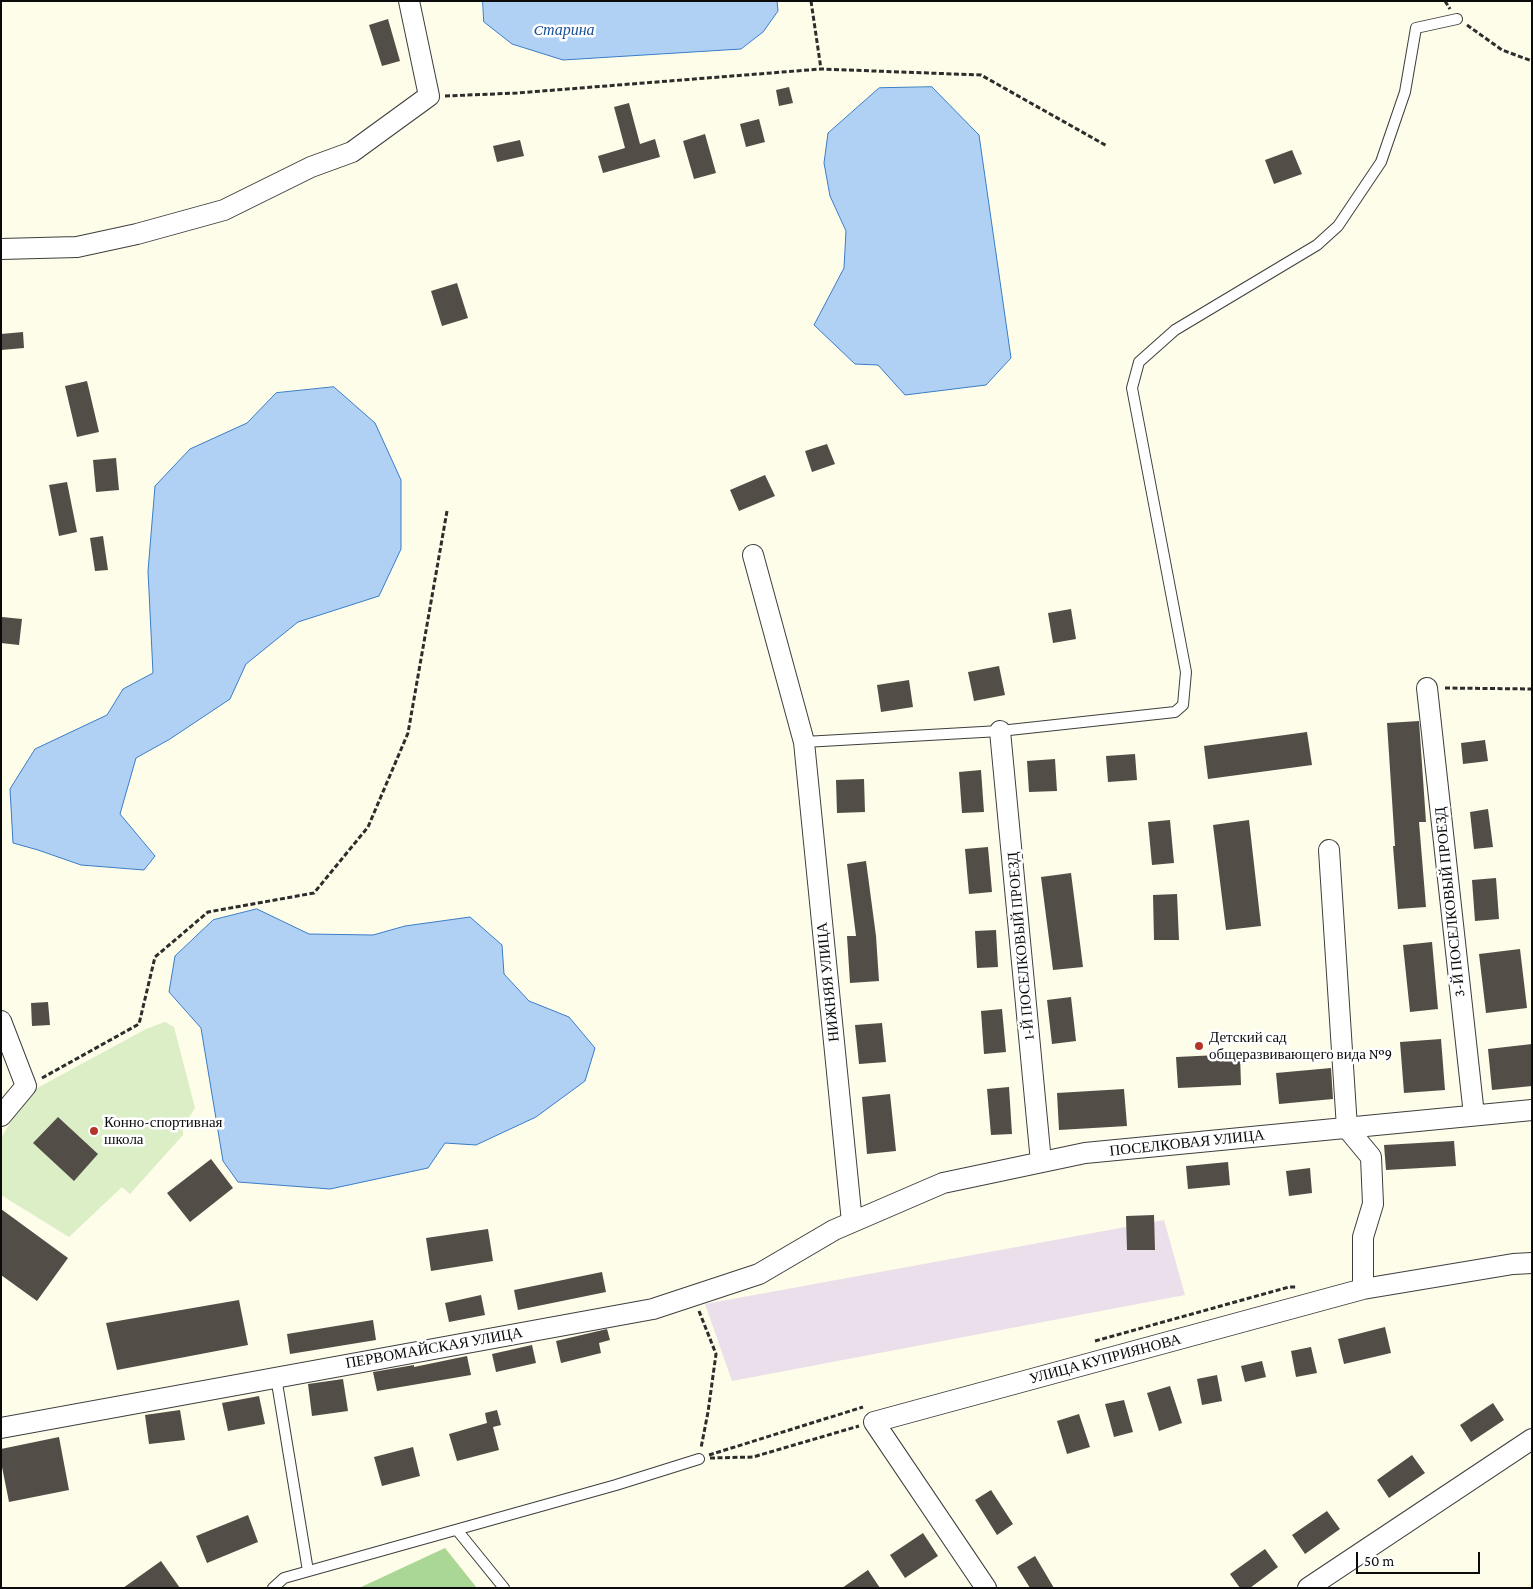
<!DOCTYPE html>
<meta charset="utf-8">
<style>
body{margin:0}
#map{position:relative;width:1533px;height:1589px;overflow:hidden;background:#fefde9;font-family:"Crimson Pro",serif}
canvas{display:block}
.frame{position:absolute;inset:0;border:2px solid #0b0b0b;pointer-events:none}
.scale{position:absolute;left:1356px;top:1552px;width:124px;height:22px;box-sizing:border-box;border:2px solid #0b0b0b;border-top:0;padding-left:6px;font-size:15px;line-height:18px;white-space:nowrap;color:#0b0b0b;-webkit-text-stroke:4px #fff;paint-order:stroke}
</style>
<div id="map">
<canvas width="1533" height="1589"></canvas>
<div class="frame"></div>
<div class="scale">50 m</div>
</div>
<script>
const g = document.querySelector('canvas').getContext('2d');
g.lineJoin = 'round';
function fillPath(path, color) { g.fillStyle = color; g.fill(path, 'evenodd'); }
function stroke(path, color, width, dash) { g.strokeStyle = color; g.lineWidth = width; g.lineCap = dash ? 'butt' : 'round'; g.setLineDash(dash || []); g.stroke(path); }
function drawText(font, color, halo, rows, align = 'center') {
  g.font = font + ' "Crimson Pro",serif'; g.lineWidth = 5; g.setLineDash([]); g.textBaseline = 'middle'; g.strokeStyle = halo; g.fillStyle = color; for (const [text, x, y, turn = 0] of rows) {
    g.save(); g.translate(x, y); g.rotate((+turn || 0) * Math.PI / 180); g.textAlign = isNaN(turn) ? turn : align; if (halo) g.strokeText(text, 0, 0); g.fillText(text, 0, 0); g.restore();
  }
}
const industrial = new Path2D(`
 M 1164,1220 L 1185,1295 L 732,1381 L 705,1304 Z`);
const forest = new Path2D(`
 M 445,1548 L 477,1588 L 359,1588 Z`);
const pitch = new Path2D(`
 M 165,1022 L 174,1027 L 195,1108 L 183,1127 L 183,1135 L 130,1194 L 122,1187 L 69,1237 L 1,1195 L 1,1138 L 28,1093 L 146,1029 Z`);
const water = new Path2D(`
 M 483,1 L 777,1 L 778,11 L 763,32 L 741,49 L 563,60 L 512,44 L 484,22 Z
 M 932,87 L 979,135 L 1011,358 L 986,385 L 905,395 L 878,365 L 855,364 L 814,325 L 844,268 L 846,231 L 830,196 L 824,163 L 828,133 L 879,88 Z
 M 334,387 L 375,423 L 401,480 L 401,549 L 379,596 L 298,622 L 246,664 L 230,699 L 170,739 L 136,758 L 120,814 L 155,856 L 144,870 L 81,865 L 38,850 L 13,843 L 10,789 L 35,749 L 107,715 L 123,689 L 153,673 L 148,571 L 155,486 L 190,449 L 247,423 L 276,393 Z
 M 257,909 L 309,934 L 373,935 L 405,926 L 470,917 L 502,945 L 504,974 L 529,1001 L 569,1017 L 595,1048 L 585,1081 L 536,1117 L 476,1145 L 445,1143 L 428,1168 L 330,1189 L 238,1182 L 223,1161 L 201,1028 L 169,992 L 175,956 L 213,920 Z`);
const building = new Path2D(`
 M 388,19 L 400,61 L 382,66 L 369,25 Z
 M 789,87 L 793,103 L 779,106 L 776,90 Z
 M 629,103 L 640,144 L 655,139 L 660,157 L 603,173 L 598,156 L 625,148 L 614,107 Z
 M 759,119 L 765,142 L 746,147 L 740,124 Z
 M 705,134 L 716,173 L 694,179 L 683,141 Z
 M 520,140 L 524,156 L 497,162 L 493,146 Z
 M 1292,150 L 1302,174 L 1274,184 L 1265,160 Z
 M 457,283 L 468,318 L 442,326 L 431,291 Z
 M 23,332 L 24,348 L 1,350 L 1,334 Z
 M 87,381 L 99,432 L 77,437 L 65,386 Z
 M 827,444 L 835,464 L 812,472 L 805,451 Z
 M 116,458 L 119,490 L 96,492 L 93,460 Z
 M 765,475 L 775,496 L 739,511 L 730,490 Z
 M 67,482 L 77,532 L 59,536 L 49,485 Z
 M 103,536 L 108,570 L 95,571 L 90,538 Z
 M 1071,609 L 1076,639 L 1053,643 L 1048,613 Z
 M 2,617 L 22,619 L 19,645 L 1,643 Z
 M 999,666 L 1005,695 L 974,701 L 968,672 Z
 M 909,680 L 913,707 L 881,712 L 877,685 Z
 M 1419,721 L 1426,822 L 1419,822 L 1426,907 L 1398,909 L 1393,846 L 1395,846 L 1387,723 Z
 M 1307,732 L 1312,765 L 1208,779 L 1204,746 Z
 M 1485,740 L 1488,761 L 1463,764 L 1461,743 Z
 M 1135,754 L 1137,780 L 1108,782 L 1106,756 Z
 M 1055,759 L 1057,791 L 1029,792 L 1027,761 Z
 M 981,770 L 984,812 L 962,813 L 959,772 Z
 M 864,779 L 865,812 L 837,813 L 836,780 Z
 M 1488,809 L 1493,847 L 1474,849 L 1470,812 Z
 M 1170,820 L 1174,863 L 1152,865 L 1148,822 Z
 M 1249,820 L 1261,926 L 1226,930 L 1213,825 Z
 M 988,847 L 992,892 L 969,894 L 965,849 Z
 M 866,861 L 876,936 L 879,981 L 850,983 L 847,936 L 856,936 L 847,864 Z
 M 1071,873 L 1083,967 L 1053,970 L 1041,877 Z
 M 1496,878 L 1499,919 L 1475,921 L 1472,880 Z
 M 1177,894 L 1179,940 L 1154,940 L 1153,895 Z
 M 996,930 L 998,967 L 977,968 L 975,931 Z
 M 1432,942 L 1438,1009 L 1410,1012 L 1403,945 Z
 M 1520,949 L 1527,1008 L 1486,1013 L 1479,954 Z
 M 1071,997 L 1076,1041 L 1052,1044 L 1047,1000 Z
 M 48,1002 L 50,1025 L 32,1026 L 31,1003 Z
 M 1002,1009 L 1006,1052 L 984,1054 L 981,1011 Z
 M 882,1023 L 886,1062 L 859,1064 L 855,1025 Z
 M 1441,1039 L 1445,1090 L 1404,1093 L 1400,1042 Z
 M 1532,1044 L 1532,1086 L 1492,1090 L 1488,1049 Z
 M 1240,1054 L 1241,1085 L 1178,1088 L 1176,1057 Z
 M 1331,1068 L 1333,1099 L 1279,1104 L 1276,1073 Z
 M 1009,1087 L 1012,1134 L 991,1135 L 987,1089 Z
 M 1124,1089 L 1127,1126 L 1059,1130 L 1057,1093 Z
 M 890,1094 L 896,1151 L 867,1154 L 862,1097 Z
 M 58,1117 L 98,1154 L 74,1181 L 33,1143 Z
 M 1454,1141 L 1456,1166 L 1386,1170 L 1384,1145 Z
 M 211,1159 L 233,1188 L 190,1222 L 167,1193 Z
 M 1228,1162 L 1230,1185 L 1188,1189 L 1186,1166 Z
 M 1310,1168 L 1312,1193 L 1289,1196 L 1286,1171 Z
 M 1,1209 L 68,1258 L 37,1301 L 1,1275 Z
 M 1154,1215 L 1155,1250 L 1127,1250 L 1126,1216 Z
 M 488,1229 L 493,1261 L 431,1271 L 426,1238 Z
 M 602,1272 L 606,1292 L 518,1310 L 514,1290 Z
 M 481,1295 L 485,1315 L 449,1322 L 445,1303 Z
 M 239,1300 L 248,1345 L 117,1370 L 106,1323 Z
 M 373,1320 L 376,1340 L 290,1354 L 287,1334 Z
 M 1385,1327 L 1391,1353 L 1344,1364 L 1338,1339 Z
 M 607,1329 L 610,1340 L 599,1343 L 601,1353 L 561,1363 L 556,1341 Z
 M 532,1345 L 536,1363 L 496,1372 L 492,1354 Z
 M 1311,1347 L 1317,1373 L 1296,1377 L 1291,1351 Z
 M 467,1356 L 471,1375 L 377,1391 L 373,1372 L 414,1365 L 414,1367 Z
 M 1262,1361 L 1266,1377 L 1245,1382 L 1241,1366 Z
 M 1217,1375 L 1222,1401 L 1202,1405 L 1197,1379 Z
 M 343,1379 L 348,1411 L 312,1416 L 308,1384 Z
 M 1170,1386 L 1182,1423 L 1159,1431 L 1147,1393 Z
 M 259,1396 L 265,1424 L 228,1431 L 222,1403 Z
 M 1124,1400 L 1133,1432 L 1114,1437 L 1105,1404 Z
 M 1493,1403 L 1504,1420 L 1471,1442 L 1460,1425 Z
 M 180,1410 L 185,1440 L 149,1444 L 145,1415 Z
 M 497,1410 L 501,1425 L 493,1427 L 499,1450 L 457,1461 L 449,1434 L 487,1423 L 485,1413 Z
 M 1079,1414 L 1090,1447 L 1067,1454 L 1057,1421 Z
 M 59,1437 L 69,1490 L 9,1502 L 1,1462 L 1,1449 Z
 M 413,1447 L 420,1476 L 382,1486 L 374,1457 Z
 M 1412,1455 L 1425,1473 L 1389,1498 L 1377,1480 Z
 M 991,1490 L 1013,1524 L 997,1535 L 975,1500 Z
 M 1327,1511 L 1340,1529 L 1305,1554 L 1292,1535 Z
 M 248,1515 L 258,1542 L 207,1563 L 196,1536 Z
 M 923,1533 L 938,1556 L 905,1578 L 890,1555 Z
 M 1265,1549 L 1278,1567 L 1250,1588 L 1240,1588 L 1230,1574 Z
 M 1035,1556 L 1054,1588 L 1030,1588 L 1017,1567 Z
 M 161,1561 L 180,1588 L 123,1588 Z
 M 868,1570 L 880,1588 L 842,1588 Z`);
const path = new Path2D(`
 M 811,1 L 821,69
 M 1445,1 L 1450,9
 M 1467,25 L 1502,50 L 1532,61
 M 445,96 L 517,93 L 821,69 L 981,75 L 1107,146
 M 1445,688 L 1532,689
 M 42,1078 L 139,1024 L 155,957 L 208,912 L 314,893 L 368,827 L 408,733 L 447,511
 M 699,1311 L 716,1354 L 708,1412 L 701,1448
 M 1095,1341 L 1289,1287 L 1296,1287
 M 709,1455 L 863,1407
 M 710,1458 L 753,1457 L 859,1426`);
const lane = new Path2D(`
 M 804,742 L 1000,731 L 1175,712 L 1183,705 L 1186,672 L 1132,388 L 1139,362 L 1175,330 L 1317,245 L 1338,226 L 1381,162 L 1405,92 L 1416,28 L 1457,19
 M 276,1377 L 308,1571
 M 457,1530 L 504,1588
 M 273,1588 L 284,1578 L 616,1485 L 699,1459`);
const street = new Path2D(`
 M 1,249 L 77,247 L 137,234 L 224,210 L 311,167 L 352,152 L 429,96 L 409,1
 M 753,555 L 804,742 L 852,1222
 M 1427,688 L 1474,1115
 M 1000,731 L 1041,1162
 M 1329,850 L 1347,1128 L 1371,1157 L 1373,1204 L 1363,1237 L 1363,1289
 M 1,1021 L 26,1086 L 1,1116
 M 1,1428 L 653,1309 L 759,1274 L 834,1230 L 943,1183 L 1085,1153 L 1532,1110
 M 986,1588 L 874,1422 L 1363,1289 L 1513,1264 L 1532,1263
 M 1308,1588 L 1532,1439`);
const markers = [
 [1199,1046,5,"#b53428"],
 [94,1131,5,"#b53428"]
];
const streetNames = [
 ["3-Й ПОСЕЛКОВЫЙ ПРОЕЗД",1450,902,-96],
 ["1-Й ПОСЕЛКОВЫЙ ПРОЕЗД",1021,946,-95],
 ["НИЖНЯЯ УЛИЦА",828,982,-96],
 ["ПОСЕЛКОВАЯ УЛИЦА",1187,1143,-6],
 ["ПЕРВОМАЙСКАЯ УЛИЦА",434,1348,-10],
 ["УЛИЦА КУПРИЯНОВА",1105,1359,-15]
];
const poiNames = [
 ["Детский сад",1209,1037],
 ["общеразвивающего вида №9",1209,1054],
 ["Конно-спортивная",104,1122],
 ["школа",104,1139]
];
const waterNames = [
 ["Cтарина",564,30]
];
fillPath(industrial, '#eadfea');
fillPath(forest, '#aad795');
fillPath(pitch, '#dbeec6');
fillPath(water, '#b0d1f4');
stroke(water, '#397dc8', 1);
fillPath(building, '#534d48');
stroke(lane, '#3e3e3e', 12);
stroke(street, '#3e3e3e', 22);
stroke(path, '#2d2d2d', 3, [5, 2.5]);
stroke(lane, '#fff', 10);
stroke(street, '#fff', 20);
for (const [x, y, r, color] of markers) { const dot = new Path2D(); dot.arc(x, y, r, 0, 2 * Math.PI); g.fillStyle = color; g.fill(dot); stroke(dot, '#fff', 2); }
drawText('15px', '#0b0b0b', '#fff', streetNames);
drawText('15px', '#0b0b0b', '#fff', poiNames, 'left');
drawText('italic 16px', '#195097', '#fff', waterNames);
</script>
